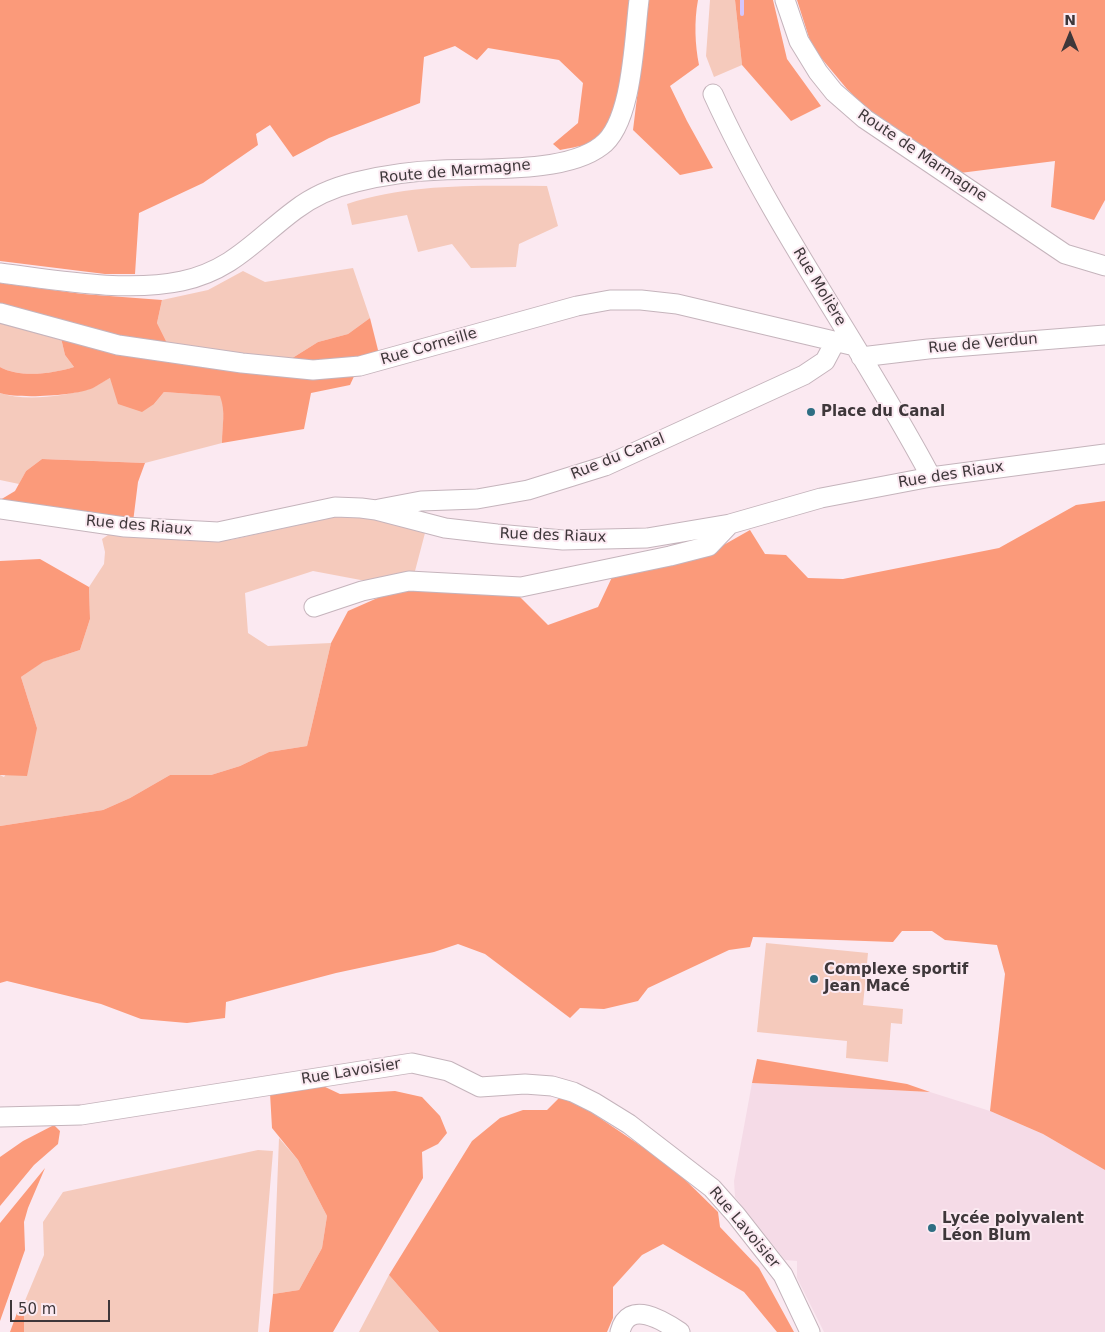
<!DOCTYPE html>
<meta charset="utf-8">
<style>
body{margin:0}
#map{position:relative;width:1105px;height:1332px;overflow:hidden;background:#fbe9f1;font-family:"DejaVu Sans",sans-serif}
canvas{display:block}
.north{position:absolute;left:1045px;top:10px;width:50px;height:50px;-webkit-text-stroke:4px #fbe9f1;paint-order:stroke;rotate:0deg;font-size:14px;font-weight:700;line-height:20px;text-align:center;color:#3e373a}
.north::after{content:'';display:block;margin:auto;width:18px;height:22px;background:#3e373a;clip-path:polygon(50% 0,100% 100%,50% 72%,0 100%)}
.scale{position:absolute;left:10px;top:1300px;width:100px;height:22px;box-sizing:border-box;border:2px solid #3e373a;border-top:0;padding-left:6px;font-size:15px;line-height:18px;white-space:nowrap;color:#3e373a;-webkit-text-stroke:4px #fbe9f1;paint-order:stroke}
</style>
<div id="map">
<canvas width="1105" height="1332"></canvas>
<div class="north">N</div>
<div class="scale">50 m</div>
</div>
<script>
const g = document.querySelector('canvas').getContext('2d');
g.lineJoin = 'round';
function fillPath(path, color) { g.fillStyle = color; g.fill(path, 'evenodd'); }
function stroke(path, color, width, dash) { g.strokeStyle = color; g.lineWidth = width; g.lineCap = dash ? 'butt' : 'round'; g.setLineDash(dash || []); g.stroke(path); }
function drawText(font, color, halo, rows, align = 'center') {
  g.font = font + ' "DejaVu Sans",sans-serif'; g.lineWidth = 4; g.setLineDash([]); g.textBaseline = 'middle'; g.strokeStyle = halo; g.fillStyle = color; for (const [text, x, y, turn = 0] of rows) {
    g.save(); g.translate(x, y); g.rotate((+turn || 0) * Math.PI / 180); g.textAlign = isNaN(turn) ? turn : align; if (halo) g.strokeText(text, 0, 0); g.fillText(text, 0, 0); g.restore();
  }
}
const built = new Path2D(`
 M 752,1083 L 930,1092 L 990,1111 L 1043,1134 L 1105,1170 L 1105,1332 L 824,1332 L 797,1278 L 797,1261 L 785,1260 L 735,1197 L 734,1181 Z`);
const green = new Path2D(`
 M 710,0 L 735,0 L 742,65 L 714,77 L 706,56 Z
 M 547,186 L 558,226 L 519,244 L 516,267 L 471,268 L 452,244 L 418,252 L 407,215 L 352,225 L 347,204 C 411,183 480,186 547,186 Z
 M 353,268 L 370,318 L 348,334 L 318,342 L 286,362 L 169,347 L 157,323 L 162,300 L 208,290 L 243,271 L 265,282 Z
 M 0,321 L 61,338 L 65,355 L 74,367 C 53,374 20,378 0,367 Z
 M 110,378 L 154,404 L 164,392 L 221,396 C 226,412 222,426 222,443 L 145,463 L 42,459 L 26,471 L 19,484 L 0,480 L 0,393 C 26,402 63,396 89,389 C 96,387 103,381 110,378 Z
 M 337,516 L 373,517 L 425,533 L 415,571 L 366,581 L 313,571 L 245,593 L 248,633 L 268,646 L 331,643 L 307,746 L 269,752 L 240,766 L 211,775 L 170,775 L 130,798 L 103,810 L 0,826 L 0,775 L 4,777 L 37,728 L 21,677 L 42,662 L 80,650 L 90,619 L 89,587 L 104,564 L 105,552 L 102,539 L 111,533 L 189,541 L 230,540 Z
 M 766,943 L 868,953 L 863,1005 L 903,1009 L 902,1024 L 891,1023 L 888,1062 L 846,1058 L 847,1041 L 757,1032 Z
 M 279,1138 L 298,1160 L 327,1216 L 322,1248 L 299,1290 L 273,1294 Z
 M 258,1150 L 273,1151 L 258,1332 L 24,1332 L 24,1303 L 44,1255 L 43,1222 L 63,1192 Z
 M 389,1275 L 439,1332 L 359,1332 Z`);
const forest = new Path2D(`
 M 0,0 L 629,0 C 626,29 623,115 603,135 C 592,146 573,147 560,150 L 553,144 L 578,123 L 583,83 L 559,60 L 488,48 L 477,60 L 455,46 L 424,57 L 420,103 L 329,138 L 293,157 L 270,125 L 256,134 L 258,145 L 203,183 L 139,213 L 135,274 L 105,274 L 0,261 Z
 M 649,0 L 698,0 C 694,21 695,45 699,65 L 670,86 L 687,121 L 713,168 L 680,175 L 633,130 Z
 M 735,0 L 773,0 L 787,59 L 821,106 L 791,121 L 742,65 Z
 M 797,0 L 1105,0 L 1105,200 L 1094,220 L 1051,207 L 1055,161 L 960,173 L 868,110 L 847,89 L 812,47 Z
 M 0,283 L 83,294 L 162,300 L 157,323 L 169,347 L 118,342 L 0,309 Z
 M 370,318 L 379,354 L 360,361 L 286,362 L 318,342 L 348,334 Z
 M 61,338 L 356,372 L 350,385 L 311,393 L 304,429 L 222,443 C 222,425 226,412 220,396 L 164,392 L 154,404 L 142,412 L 118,404 L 110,378 C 104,381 99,385 93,388 C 75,396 18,399 0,393 L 0,367 C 20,378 52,374 74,367 L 65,355 Z
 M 42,459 L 145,463 L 138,482 L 133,522 L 0,500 L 15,491 L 26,471 Z
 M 1105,501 L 1105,1170 L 1043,1134 L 990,1111 L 1005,974 L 997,945 L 945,940 L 932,931 L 902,931 L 893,942 L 753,937 L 750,947 L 729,950 L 648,988 L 638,1001 L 604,1009 L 580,1008 L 570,1018 L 485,954 L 458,944 L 434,952 L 336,973 L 226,1002 L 225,1018 L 187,1023 L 141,1019 L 101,1004 L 7,981 L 0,983 L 0,826 L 103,810 L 130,798 L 170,775 L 211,775 L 240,766 L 269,752 L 307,746 L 331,643 L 348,611 L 407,585 L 496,589 L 520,597 L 548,625 L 598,607 L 614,573 L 706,555 L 750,530 L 765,554 L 786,555 L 808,578 L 843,579 L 999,548 L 1076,505 Z
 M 40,559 L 89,587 L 90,619 L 80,650 L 43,662 L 21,677 L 37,728 L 27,776 L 0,775 L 0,561 Z
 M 757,1059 L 907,1084 L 930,1092 L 752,1083 Z
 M 321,1085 L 340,1094 L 395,1091 L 422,1097 L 440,1116 L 447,1133 L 438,1144 L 422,1152 L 423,1178 L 333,1332 L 269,1332 L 273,1294 L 299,1290 L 322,1248 L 327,1216 L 298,1160 L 272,1128 L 270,1093 Z
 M 560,1097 L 588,1110 L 672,1167 L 718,1212 L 720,1227 L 759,1268 L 794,1332 L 777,1332 L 744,1292 L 663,1244 L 642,1255 L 613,1287 L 613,1318 L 607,1332 L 439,1332 L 389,1275 L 472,1141 L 500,1118 L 523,1110 L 547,1110 Z
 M 54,1125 L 60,1131 L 58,1144 L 34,1165 L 0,1206 L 0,1157 L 23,1141 Z
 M 45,1168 L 28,1208 L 24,1222 L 25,1250 L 0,1321 L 0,1223 Z
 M 24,1303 L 24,1332 L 10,1332 L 17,1313 Z`);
const stream = new Path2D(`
 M 742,0 L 742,14`);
const minor = new Path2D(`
 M 785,0 L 799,41 L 818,72 L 834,92 L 865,119 L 1065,254 L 1105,266
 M 713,94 C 774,228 862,347 931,477
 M 0,273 C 57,280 126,293 182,281 C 233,270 256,239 295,210 C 312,197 335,187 356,182 C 384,175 414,171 442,170 C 487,168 566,173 601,146 C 633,123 634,38 639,0
 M 0,313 L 118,345 L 242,363 L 313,370 L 360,366 L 577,306 L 610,300 L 641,300 L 677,304 L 855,346
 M 861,357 L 928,349 L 1105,335
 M 0,509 L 125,527 L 218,532 L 335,507 L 361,508 L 376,510 L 445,528 L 497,534 L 563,540 L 647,538 L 730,524 L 821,498 L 931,477 L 1105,454
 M 379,509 L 421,501 L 477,499 L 528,490 L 605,466 L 804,375 L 825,361 L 835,342
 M 314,607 L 362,591 L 409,581 L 521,587 L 670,556 L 709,546 L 730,524
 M 0,1117 L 81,1115 L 412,1063 L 448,1071 L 480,1087 L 525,1084 L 552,1086 L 573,1092 L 595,1103 L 629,1124 L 712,1188 L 736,1215 L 783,1275 L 810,1332
 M 620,1332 C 628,1298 664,1321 680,1332`);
const markers = [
 [811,412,5,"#2e6e83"],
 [814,979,5,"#2e6e83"],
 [932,1228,5,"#2e6e83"]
];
const streetNames = [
 ["Route de Marmagne",922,156,34],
 ["Route de Marmagne",455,172,-5],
 ["Rue Molière",819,287,59],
 ["Rue de Verdun",983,344,-5],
 ["Rue Corneille",429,347,-16],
 ["Rue du Canal",618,457,-22],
 ["Rue des Riaux",951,475,-9],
 ["Rue des Riaux",139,526,5],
 ["Rue des Riaux",553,536,2],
 ["Rue Lavoisier",351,1072,-9],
 ["Rue Lavoisier",744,1228,50]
];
const poiNames = [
 ["Place du Canal",821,412],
 ["Complexe sportif",824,970],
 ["Jean Macé",824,987],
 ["Lycée polyvalent",942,1219],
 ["Léon Blum",942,1236]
];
fillPath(built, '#f5dbe7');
fillPath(green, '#f5cabc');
fillPath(forest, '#fb9a7a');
stroke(stream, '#d5c6fc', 4);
stroke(minor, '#c5b4bc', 21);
stroke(minor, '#fff', 19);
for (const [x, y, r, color] of markers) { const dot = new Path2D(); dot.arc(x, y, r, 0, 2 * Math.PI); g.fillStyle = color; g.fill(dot); stroke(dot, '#fbe9f1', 2); }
drawText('15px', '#3e373a', '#fbe9f1', streetNames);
drawText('bold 15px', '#3e373a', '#fbe9f1', poiNames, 'left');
</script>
